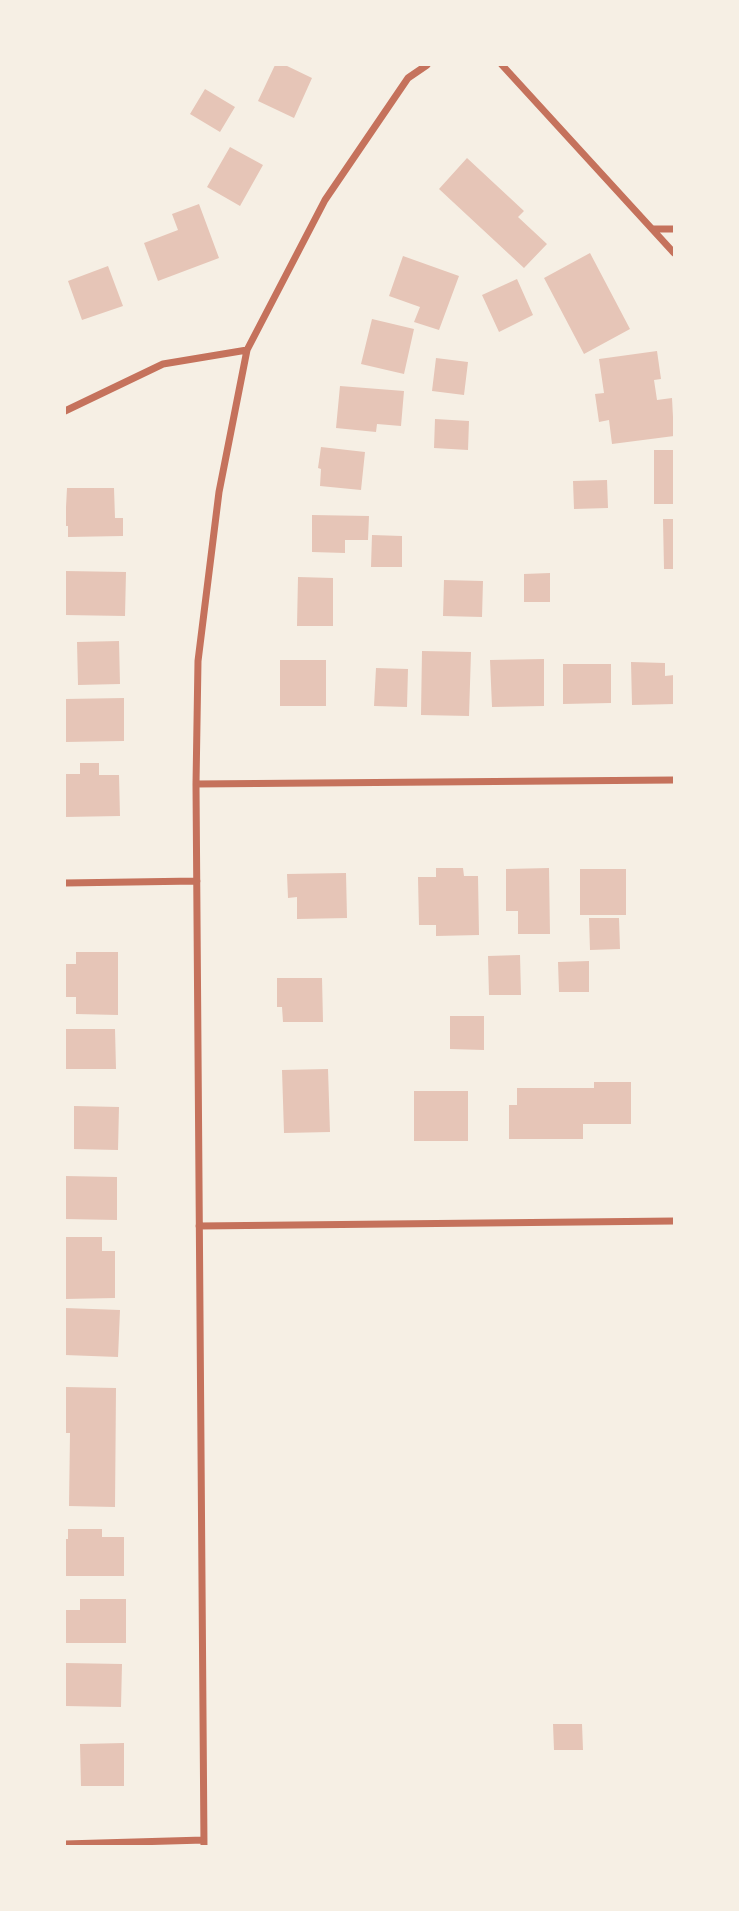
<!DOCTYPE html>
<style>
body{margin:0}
#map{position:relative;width:739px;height:1911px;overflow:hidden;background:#f6efe4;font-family:Merriweather,serif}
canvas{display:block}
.frame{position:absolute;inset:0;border:66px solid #f6efe4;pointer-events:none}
</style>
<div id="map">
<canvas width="739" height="1911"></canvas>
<div class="frame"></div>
</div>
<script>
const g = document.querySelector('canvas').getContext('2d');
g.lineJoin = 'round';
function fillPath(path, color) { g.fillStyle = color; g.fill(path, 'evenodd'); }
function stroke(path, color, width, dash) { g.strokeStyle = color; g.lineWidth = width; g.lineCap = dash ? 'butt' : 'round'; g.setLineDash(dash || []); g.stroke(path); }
const building = new Path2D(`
 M 275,65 L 285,65 L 312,78 L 294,118 L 258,101 Z
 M 205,89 L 235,107 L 220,132 L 190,114 Z
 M 230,147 L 263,165 L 240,206 L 207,187 Z
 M 467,158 L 524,211 L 518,217 L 547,244 L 524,268 L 439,189 Z
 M 199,204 L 219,258 L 158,281 L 144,243 L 178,230 L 172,214 Z
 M 590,253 L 630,329 L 584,354 L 544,278 Z
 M 403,256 L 459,276 L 439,330 L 414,322 L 420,307 L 389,296 Z
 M 108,266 L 123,306 L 82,320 L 68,281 Z
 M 517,279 L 533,315 L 499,332 L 482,295 Z
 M 372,319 L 414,329 L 404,374 L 361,364 Z
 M 657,351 L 661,379 L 654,380 L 657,400 L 672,398 L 674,436 L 612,444 L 609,420 L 599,422 L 595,394 L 604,393 L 599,359 Z
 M 436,358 L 468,362 L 464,395 L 432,391 Z
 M 340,386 L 404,391 L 401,426 L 377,424 L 376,432 L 336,428 Z
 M 435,419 L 469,421 L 468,450 L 434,448 Z
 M 321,447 L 365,452 L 361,490 L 320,486 L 321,469 L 318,468 Z
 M 654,450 L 674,450 L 674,504 L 654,504 Z
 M 607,480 L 608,508 L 574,509 L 573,481 Z
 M 67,488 L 114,488 L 115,518 L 123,518 L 123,536 L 68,537 L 68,526 L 65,526 Z
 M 312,515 L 369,516 L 368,540 L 345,540 L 345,553 L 312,552 Z
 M 663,519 L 674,519 L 674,569 L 664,569 Z
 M 372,535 L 402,536 L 402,567 L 371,567 Z
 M 65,571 L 126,572 L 125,616 L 65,615 Z
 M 550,573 L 550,602 L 524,602 L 524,574 Z
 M 298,577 L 333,578 L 333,626 L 297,626 Z
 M 444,580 L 483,581 L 482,617 L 443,616 Z
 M 119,641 L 120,684 L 78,685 L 77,642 Z
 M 422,651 L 471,652 L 469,716 L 421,715 Z
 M 544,659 L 544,706 L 492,707 L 490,660 Z
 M 280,660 L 326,660 L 326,706 L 280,706 Z
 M 631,662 L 665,663 L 665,676 L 674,675 L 674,704 L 632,705 Z
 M 563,664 L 611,664 L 611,703 L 563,704 Z
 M 376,668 L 408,669 L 407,707 L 374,706 Z
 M 124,698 L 124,741 L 65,742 L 65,699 Z
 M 80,763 L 99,763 L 99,775 L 119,775 L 120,816 L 65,817 L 65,774 L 80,774 Z
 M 436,868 L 463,868 L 464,876 L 478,876 L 479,935 L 436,936 L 436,925 L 419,925 L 418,877 L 436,877 Z
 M 549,868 L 550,934 L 518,934 L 518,911 L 506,911 L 506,869 Z
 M 580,869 L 626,869 L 626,915 L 580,915 Z
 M 346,873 L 347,918 L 297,919 L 297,897 L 288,898 L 287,874 Z
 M 589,918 L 619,918 L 620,949 L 590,950 Z
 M 76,952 L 118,952 L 118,1015 L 76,1014 L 76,997 L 65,997 L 65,964 L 76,964 Z
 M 520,955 L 521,995 L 489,995 L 488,956 Z
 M 589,961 L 589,992 L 559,992 L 558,962 Z
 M 277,978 L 322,978 L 323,1022 L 283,1022 L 282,1007 L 277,1007 Z
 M 450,1016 L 484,1016 L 484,1050 L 450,1049 Z
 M 65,1029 L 115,1029 L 116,1069 L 66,1069 Z
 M 328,1069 L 330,1132 L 284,1133 L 282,1070 Z
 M 594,1082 L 631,1082 L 631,1124 L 583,1124 L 583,1139 L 509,1139 L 509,1105 L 517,1105 L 517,1088 L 594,1088 Z
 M 414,1091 L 468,1091 L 468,1141 L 414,1141 Z
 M 74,1106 L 119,1107 L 118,1150 L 74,1149 Z
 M 65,1176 L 117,1177 L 117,1220 L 65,1219 Z
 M 65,1237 L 102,1237 L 102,1251 L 115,1251 L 115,1298 L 65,1299 Z
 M 65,1308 L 120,1310 L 118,1357 L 65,1355 Z
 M 65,1387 L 116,1388 L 115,1507 L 69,1506 L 70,1433 L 65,1433 Z
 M 68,1529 L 102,1529 L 102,1537 L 124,1537 L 124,1576 L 65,1576 L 65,1539 L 68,1539 Z
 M 80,1599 L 126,1599 L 126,1643 L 66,1643 L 66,1610 L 80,1610 Z
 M 65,1663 L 122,1664 L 121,1707 L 65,1706 Z
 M 553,1724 L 582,1724 L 583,1750 L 554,1750 Z
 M 124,1743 L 124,1786 L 81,1786 L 80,1744 Z`);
const minor = new Path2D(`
 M 502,65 L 674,253
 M 654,229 L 674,229
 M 65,411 L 163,364 L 247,350
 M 196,784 L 674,780
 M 65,883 L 197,881
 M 199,1226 L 674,1221
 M 65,1844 L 204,1840
 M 204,1846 L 196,784 L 198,661 L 219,492 L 247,350 L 325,200 L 408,78 L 427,65`);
fillPath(building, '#e6c5b7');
stroke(minor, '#c5725c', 7);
</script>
